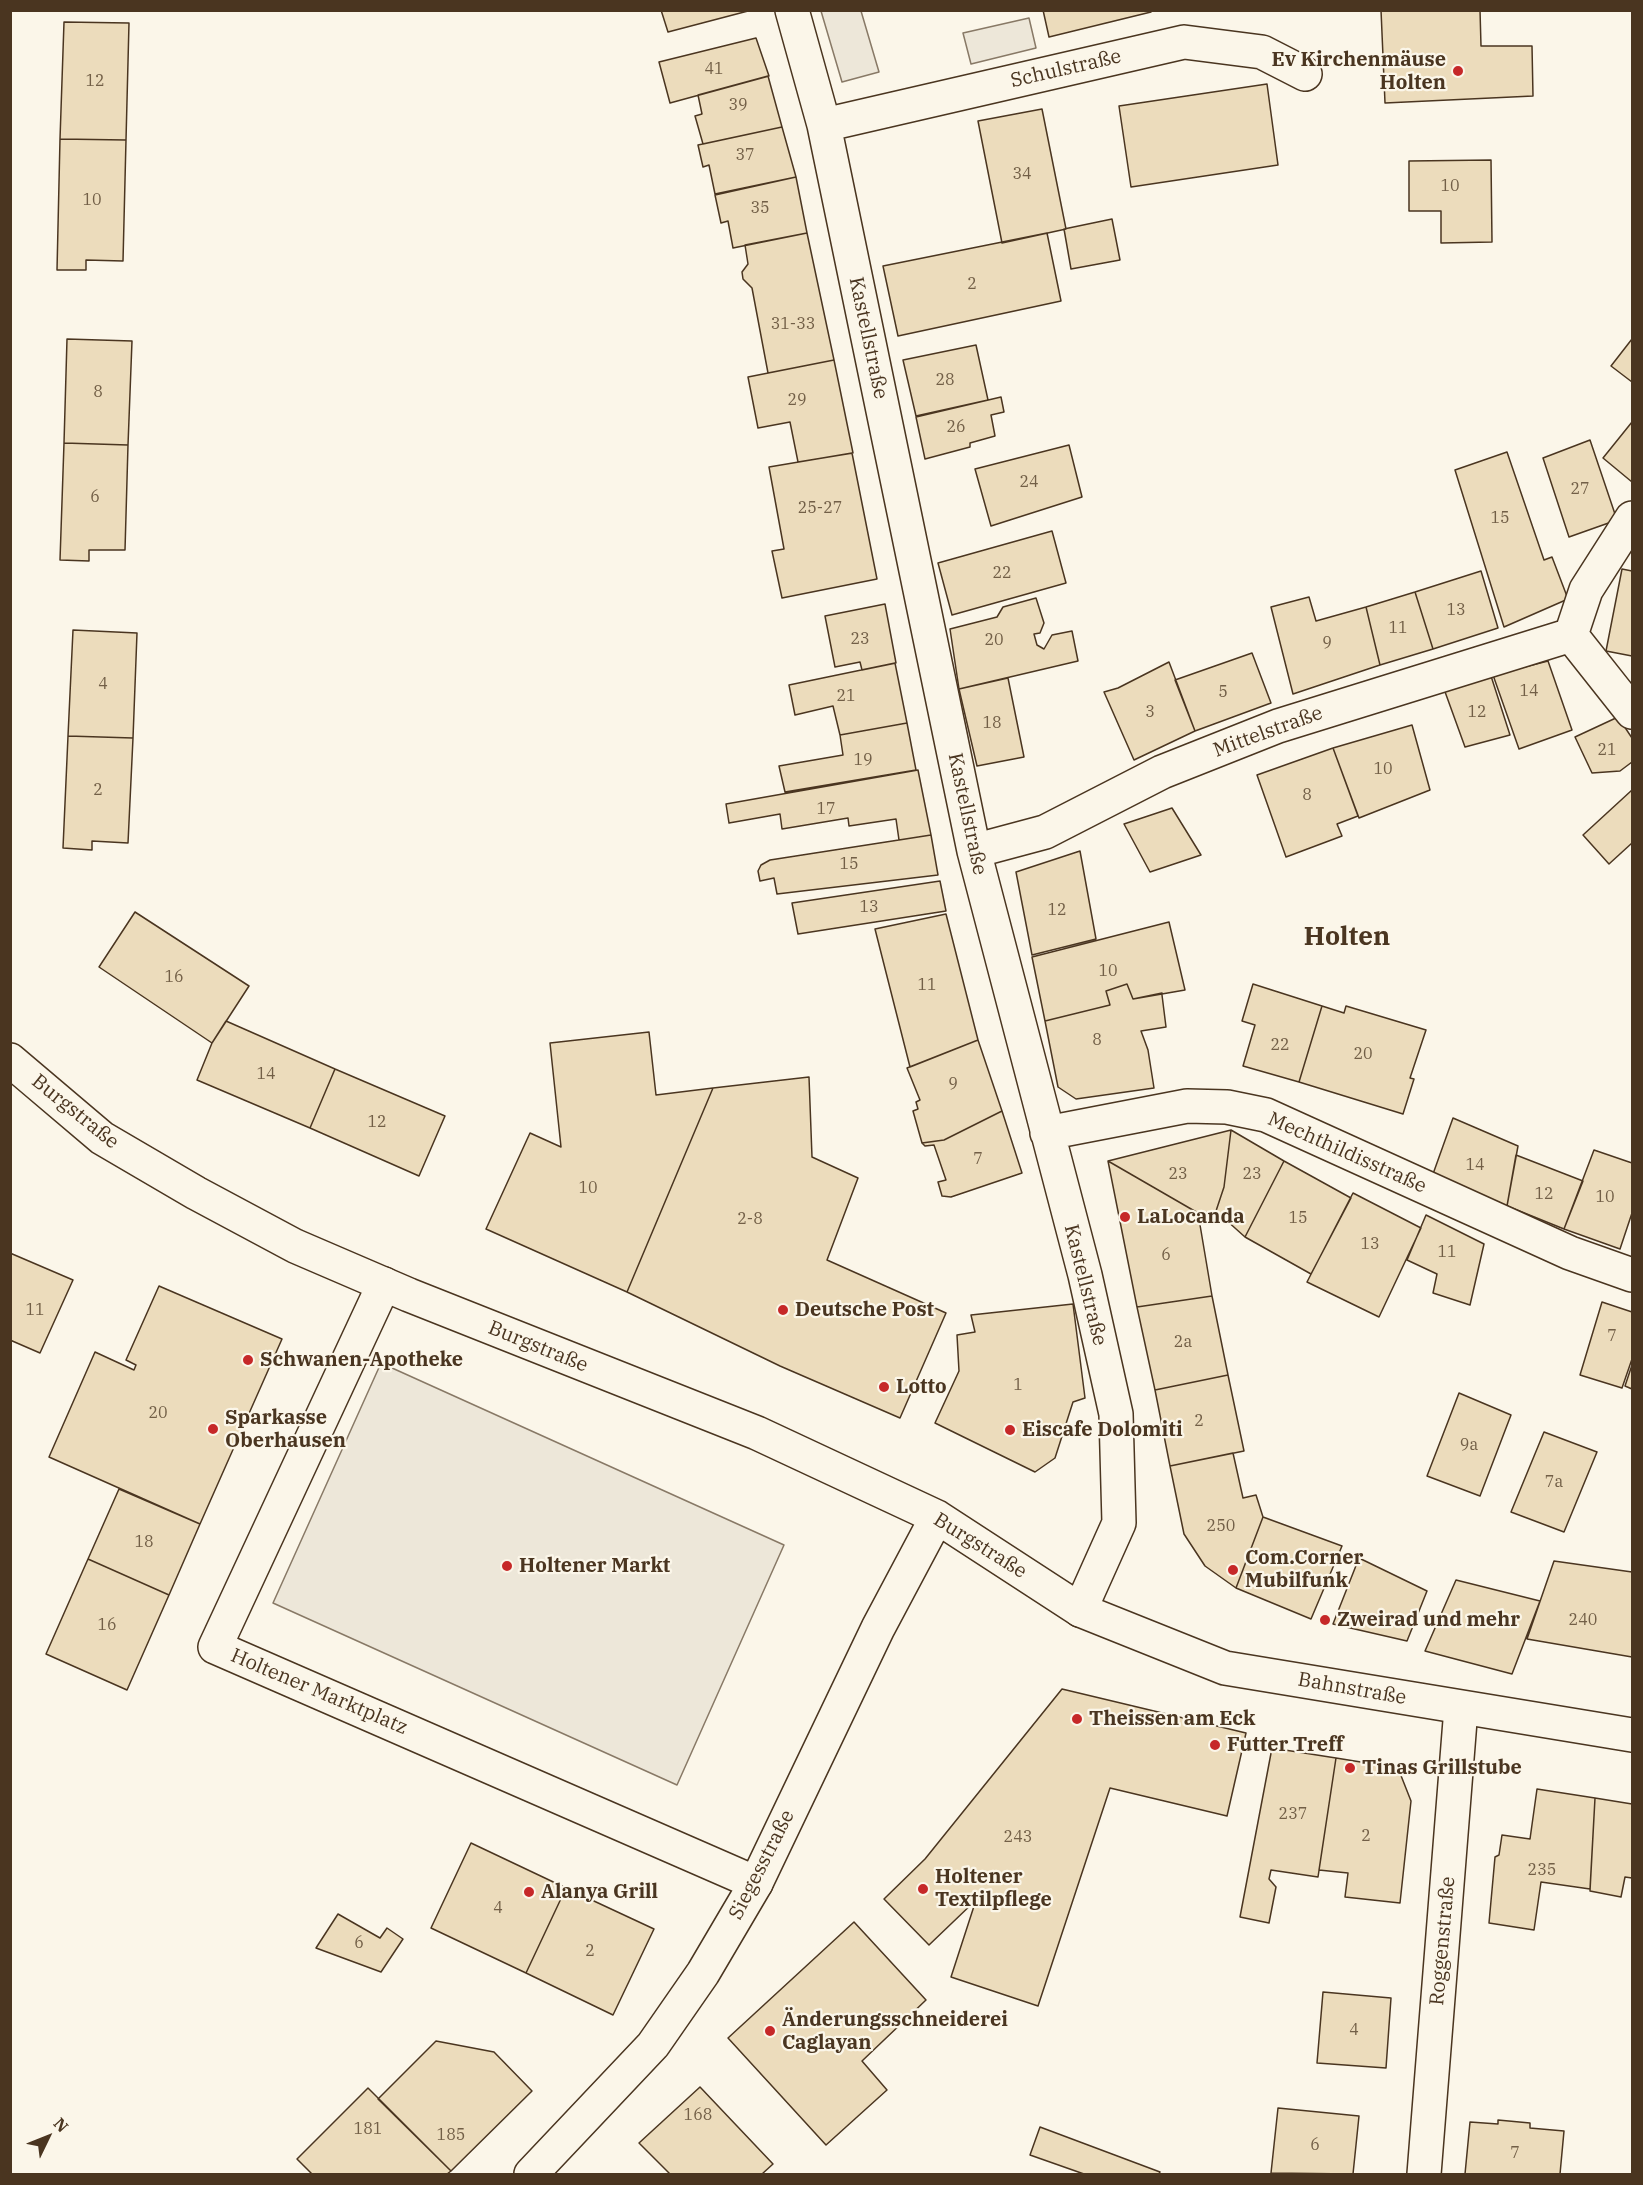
<!DOCTYPE html>
<meta charset="utf-8">
<style>
body{margin:0}
#map{position:relative;width:1643px;height:2185px;overflow:hidden;background:#fbf6e9;font-family:"IBM Plex Serif",serif}
canvas{display:block}
.frame{position:absolute;inset:0;border:12px solid #4a3520;pointer-events:none}
.north{position:absolute;left:18px;top:2107px;width:60px;height:60px;-webkit-text-stroke:4px #fbf6e9;paint-order:stroke;rotate:47deg;font-size:16px;font-weight:700;line-height:24px;text-align:center;color:#4a3520}
.north::after{content:'';display:block;margin:auto;width:21px;height:27px;background:#4a3520;clip-path:polygon(50% 0,100% 100%,50% 72%,0 100%)}
</style>
<div id="map">
<canvas width="1643" height="2185"></canvas>
<div class="frame"></div>
<div class="north">N</div>
</div>
<script>
const g = document.querySelector('canvas').getContext('2d');
g.lineJoin = 'round';
function fillPath(path, color) { g.fillStyle = color; g.fill(path, 'evenodd'); }
function stroke(path, color, width, dash) { g.strokeStyle = color; g.lineWidth = width; g.lineCap = dash ? 'butt' : 'round'; g.setLineDash(dash || []); g.stroke(path); }
function drawText(font, color, halo, rows, align = 'center') {
  g.font = font + ' "IBM Plex Serif",serif'; g.lineWidth = 4.5; g.setLineDash([]); g.textBaseline = 'middle'; g.strokeStyle = halo; g.fillStyle = color; for (const [text, x, y, turn = 0] of rows) {
    g.save(); g.translate(x, y); g.rotate((+turn || 0) * Math.PI / 180); g.textAlign = isNaN(turn) ? turn : align; if (halo) g.strokeText(text, 0, 0); g.fillText(text, 0, 0); g.restore();
  }
}
const parking = new Path2D(`
 M 821,11 L 861,11 L 879,72 L 842,82 Z
 M 1029,18 L 1036,48 L 971,64 L 963,33 Z
 M 381,1363 L 784,1545 L 677,1785 L 273,1603 Z`);
const building = new Path2D(`
 M 661,10 L 748,10 L 748,11 L 668,32 Z
 M 1043,10 L 1151,10 L 1151,12 L 1049,37 Z
 M 1381,10 L 1480,10 L 1481,46 L 1532,46 L 1533,96 L 1385,103 Z
 M 64,22 L 129,23 L 126,140 L 60,139 Z
 M 756,38 L 769,76 L 670,103 L 659,62 Z
 M 768,76 L 782,127 L 703,144 L 695,116 L 702,114 L 698,95 Z
 M 1267,84 L 1278,165 L 1131,187 L 1119,106 Z
 M 1042,109 L 1066,229 L 1002,243 L 978,121 Z
 M 782,127 L 796,177 L 715,194 L 709,165 L 703,167 L 698,145 Z
 M 60,139 L 126,140 L 123,261 L 86,260 L 86,270 L 57,270 Z
 M 1491,160 L 1492,242 L 1441,243 L 1441,211 L 1409,211 L 1409,161 Z
 M 796,177 L 807,233 L 733,248 L 728,221 L 721,223 L 715,195 Z
 M 1112,219 L 1120,260 L 1071,269 L 1064,229 Z
 M 807,233 L 834,360 L 768,373 L 752,288 L 743,279 L 742,272 L 748,264 L 745,245 Z
 M 1047,233 L 1061,301 L 898,336 L 883,266 Z
 M 67,339 L 132,341 L 128,445 L 64,443 Z
 M 1632,339 L 1632,382 L 1611,366 Z
 M 976,345 L 988,400 L 916,416 L 903,360 Z
 M 834,360 L 853,453 L 798,462 L 790,422 L 758,428 L 748,377 Z
 M 1001,397 L 1004,412 L 991,415 L 995,436 L 970,443 L 970,447 L 925,459 L 916,417 Z
 M 1632,422 L 1632,482 L 1603,458 Z
 M 1590,440 L 1617,520 L 1569,537 L 1543,458 Z
 M 64,443 L 128,445 L 125,550 L 89,550 L 89,561 L 60,560 Z
 M 1069,445 L 1082,497 L 991,526 L 975,469 Z
 M 1507,452 L 1544,560 L 1552,557 L 1568,599 L 1504,627 L 1455,470 Z
 M 852,453 L 877,579 L 782,598 L 772,551 L 784,549 L 769,467 Z
 M 1052,531 L 1066,583 L 952,615 L 938,563 Z
 M 1622,569 L 1632,571 L 1632,656 L 1606,651 Z
 M 1481,571 L 1498,628 L 1433,649 L 1415,592 Z
 M 1415,592 L 1433,649 L 1380,665 L 1366,607 Z
 M 1309,597 L 1316,621 L 1366,607 L 1380,665 L 1293,694 L 1271,607 Z
 M 1036,598 L 1044,623 L 1040,633 L 1034,634 L 1037,645 L 1044,649 L 1052,635 L 1072,631 L 1078,661 L 959,689 L 950,629 L 997,617 L 1003,607 Z
 M 885,604 L 896,663 L 862,670 L 860,662 L 835,667 L 825,616 Z
 M 73,630 L 137,633 L 133,738 L 68,736 Z
 M 1252,653 L 1271,703 L 1195,731 L 1175,680 Z
 M 1548,661 L 1572,730 L 1519,749 L 1493,675 Z
 M 1169,662 L 1195,731 L 1134,760 L 1104,692 L 1118,688 Z
 M 895,663 L 907,723 L 840,735 L 833,706 L 795,715 L 789,685 Z
 M 1491,676 L 1510,735 L 1465,747 L 1444,689 Z
 M 1008,678 L 1024,757 L 977,766 L 959,689 Z
 M 1618,717 L 1632,738 L 1632,762 L 1620,771 L 1592,773 L 1575,737 Z
 M 907,723 L 916,770 L 785,792 L 779,766 L 843,755 L 840,735 Z
 M 1412,725 L 1430,790 L 1359,818 L 1333,748 Z
 M 68,736 L 133,738 L 128,843 L 92,841 L 92,850 L 63,848 Z
 M 1333,748 L 1358,816 L 1337,824 L 1342,836 L 1286,857 L 1257,775 Z
 M 918,770 L 931,835 L 899,840 L 896,819 L 849,826 L 848,818 L 782,829 L 780,814 L 729,823 L 726,804 Z
 M 1632,790 L 1632,843 L 1609,864 L 1583,835 Z
 M 1172,808 L 1201,855 L 1150,872 L 1124,824 Z
 M 931,835 L 938,875 L 777,894 L 774,878 L 760,881 L 758,871 L 761,865 L 770,860 Z
 M 1080,851 L 1096,939 L 1032,955 L 1016,872 Z
 M 940,881 L 946,911 L 798,934 L 792,903 Z
 M 135,912 L 249,986 L 212,1043 L 99,967 Z
 M 946,914 L 978,1040 L 910,1067 L 875,929 Z
 M 1169,922 L 1185,990 L 1133,999 L 1127,984 L 1106,991 L 1110,1005 L 1045,1021 L 1032,957 Z
 M 1127,984 L 1133,999 L 1162,993 L 1162,995 L 1166,1027 L 1141,1031 L 1148,1050 L 1154,1088 L 1076,1099 L 1058,1087 L 1045,1021 L 1110,1005 L 1106,991 Z
 M 1253,984 L 1322,1006 L 1299,1082 L 1243,1066 L 1255,1025 L 1242,1021 Z
 M 1322,1006 L 1344,1013 L 1346,1006 L 1426,1030 L 1410,1078 L 1414,1079 L 1403,1114 L 1299,1082 Z
 M 226,1021 L 335,1069 L 310,1128 L 197,1080 L 212,1043 Z
 M 649,1032 L 656,1095 L 713,1088 L 627,1292 L 486,1229 L 530,1133 L 561,1147 L 550,1043 Z
 M 978,1040 L 1002,1111 L 944,1140 L 922,1143 L 913,1111 L 918,1109 L 916,1102 L 920,1100 L 907,1068 Z
 M 335,1069 L 445,1116 L 419,1176 L 310,1128 Z
 M 809,1077 L 812,1157 L 858,1178 L 827,1260 L 946,1313 L 900,1418 L 780,1366 L 627,1292 L 713,1088 Z
 M 1002,1111 L 1022,1173 L 951,1197 L 942,1196 L 938,1182 L 946,1180 L 934,1145 L 925,1146 L 922,1143 L 944,1140 Z
 M 1453,1118 L 1518,1146 L 1507,1206 L 1433,1174 Z
 M 1231,1130 L 1224,1187 L 1216,1211 L 1198,1213 L 1108,1161 Z
 M 1231,1130 L 1284,1161 L 1245,1237 L 1216,1211 L 1224,1187 Z
 M 1594,1150 L 1632,1163 L 1632,1213 L 1620,1249 L 1564,1229 Z
 M 1516,1155 L 1583,1181 L 1564,1229 L 1507,1206 Z
 M 1108,1161 L 1198,1213 L 1212,1296 L 1137,1307 Z
 M 1284,1161 L 1351,1198 L 1311,1274 L 1245,1237 Z
 M 1353,1193 L 1421,1228 L 1379,1317 L 1307,1282 Z
 M 1426,1215 L 1484,1244 L 1470,1305 L 1433,1293 L 1437,1274 L 1407,1260 Z
 M 10,1253 L 73,1280 L 40,1353 L 10,1340 Z
 M 159,1286 L 282,1339 L 200,1524 L 49,1457 L 95,1352 L 134,1370 L 136,1365 L 126,1360 Z
 M 1212,1296 L 1228,1375 L 1155,1390 L 1137,1307 Z
 M 1602,1302 L 1632,1312 L 1632,1359 L 1622,1388 L 1580,1375 Z
 M 1073,1304 L 1085,1398 L 1073,1402 L 1055,1458 L 1035,1472 L 935,1423 L 959,1371 L 957,1335 L 975,1332 L 971,1315 Z
 M 1632,1365 L 1632,1389 L 1625,1386 Z
 M 1228,1375 L 1244,1451 L 1170,1466 L 1155,1390 Z
 M 1459,1393 L 1511,1415 L 1480,1496 L 1427,1476 Z
 M 1544,1432 L 1597,1452 L 1564,1532 L 1511,1512 Z
 M 1233,1453 L 1243,1498 L 1256,1495 L 1263,1517 L 1236,1588 L 1205,1566 L 1184,1534 L 1170,1466 Z
 M 119,1489 L 200,1524 L 169,1595 L 88,1559 Z
 M 1263,1517 L 1342,1546 L 1311,1619 L 1236,1588 Z
 M 1359,1558 L 1427,1591 L 1407,1641 L 1333,1624 Z
 M 88,1559 L 169,1595 L 127,1690 L 46,1654 Z
 M 1554,1561 L 1632,1572 L 1632,1657 L 1527,1639 Z
 M 1456,1580 L 1540,1601 L 1512,1674 L 1425,1651 Z
 M 1062,1689 L 1246,1733 L 1227,1816 L 1110,1788 L 1038,2006 L 951,1977 L 976,1900 L 929,1945 L 884,1899 L 925,1859 Z
 M 1272,1748 L 1336,1758 L 1318,1877 L 1271,1870 L 1269,1879 L 1276,1887 L 1269,1923 L 1240,1917 Z
 M 1336,1758 L 1398,1768 L 1411,1801 L 1400,1903 L 1345,1897 L 1348,1873 L 1319,1870 Z
 M 1537,1789 L 1595,1798 L 1590,1889 L 1541,1882 L 1534,1930 L 1489,1923 L 1495,1857 L 1499,1855 L 1502,1835 L 1530,1839 Z
 M 1595,1798 L 1632,1804 L 1632,1878 L 1625,1877 L 1621,1897 L 1590,1891 Z
 M 471,1843 L 566,1888 L 526,1973 L 431,1928 Z
 M 566,1888 L 654,1929 L 613,2015 L 526,1973 Z
 M 338,1914 L 380,1938 L 387,1928 L 403,1939 L 381,1972 L 316,1948 Z
 M 854,1922 L 926,2000 L 862,2061 L 887,2090 L 826,2145 L 728,2038 Z
 M 1323,1992 L 1391,1998 L 1386,2068 L 1317,2063 Z
 M 436,2041 L 494,2052 L 532,2091 L 451,2171 L 378,2099 Z
 M 700,2087 L 773,2164 L 762,2174 L 670,2174 L 639,2143 Z
 M 368,2088 L 451,2171 L 447,2174 L 312,2174 L 297,2159 Z
 M 1278,2108 L 1359,2116 L 1353,2174 L 1271,2173 Z
 M 1498,2120 L 1530,2123 L 1530,2128 L 1564,2131 L 1560,2174 L 1465,2174 L 1470,2122 L 1498,2124 Z
 M 1040,2127 L 1160,2172 L 1159,2174 L 1084,2174 L 1030,2155 Z`);
const minor = new Path2D(`
 M 792,10 L 824,125 L 974,851 L 1085,1275 L 1116,1414 L 1119,1523 L 1080,1610
 M 824,125 L 1184,42 L 1262,52 L 1305,74
 M 1632,518 L 1586,590 L 1571,635 L 1632,712
 M 974,851 L 1045,832 L 1162,772 L 1278,726 L 1571,635
 M 1047,1133 L 1187,1106 L 1227,1107 L 1266,1115 L 1570,1253 L 1632,1275
 M 384,1284 L 215,1647 L 756,1883
 M 1424,2174 L 1461,1708`);
const major = new Path2D(`
 M 10,1060 L 102,1138 L 196,1193 L 295,1246 L 409,1295 L 757,1433 L 937,1517 L 1080,1610 L 1225,1668 L 1632,1735
 M 531,2174 L 653,2045 L 703,1973 L 756,1883 L 878,1628 L 937,1517`);
const markers = [
 [1458,71,6,"#c62828"],
 [1125,1217,6,"#c62828"],
 [783,1310,6,"#c62828"],
 [248,1360,6,"#c62828"],
 [884,1387,6,"#c62828"],
 [213,1429,6,"#c62828"],
 [1010,1430,6,"#c62828"],
 [507,1566,6,"#c62828"],
 [1233,1570,6,"#c62828"],
 [1325,1620,6,"#c62828"],
 [1077,1719,6,"#c62828"],
 [1215,1745,6,"#c62828"],
 [1350,1768,6,"#c62828"],
 [923,1889,6,"#c62828"],
 [529,1892,6,"#c62828"],
 [770,2031,6,"#c62828"]
];
const numberNames = [
 ["41",714,69],
 ["12",95,81],
 ["39",738,105],
 ["37",745,155],
 ["34",1022,174],
 ["10",1450,186],
 ["10",92,200],
 ["35",760,208],
 ["2",972,284],
 ["31-33",793,324],
 ["28",945,380],
 ["8",98,392],
 ["29",797,400],
 ["26",956,427],
 ["24",1029,482],
 ["27",1580,489],
 ["6",95,497],
 ["25-27",820,508],
 ["15",1500,518],
 ["22",1002,573],
 ["13",1456,610],
 ["11",1398,628],
 ["23",860,639],
 ["20",994,640],
 ["9",1327,643],
 ["4",103,684],
 ["14",1529,691],
 ["5",1223,692],
 ["21",846,696],
 ["3",1150,712],
 ["12",1477,712],
 ["18",992,723],
 ["21",1607,750],
 ["19",863,760],
 ["10",1383,769],
 ["2",98,790],
 ["8",1307,795],
 ["17",826,809],
 ["15",849,864],
 ["13",869,907],
 ["12",1057,910],
 ["10",1108,971],
 ["16",174,977],
 ["11",927,985],
 ["8",1097,1040],
 ["22",1280,1045],
 ["20",1363,1054],
 ["14",266,1074],
 ["9",953,1084],
 ["12",377,1122],
 ["7",978,1159],
 ["14",1475,1165],
 ["23",1178,1174],
 ["23",1252,1174],
 ["10",588,1188],
 ["12",1544,1194],
 ["10",1605,1197],
 ["15",1298,1218],
 ["2-8",750,1219],
 ["13",1370,1244],
 ["11",1447,1252],
 ["6",1166,1255],
 ["11",35,1310],
 ["7",1612,1336],
 ["2a",1183,1342],
 ["1",1018,1385],
 ["20",158,1413],
 ["2",1199,1421],
 ["9a",1469,1445],
 ["7a",1554,1482],
 ["250",1221,1526],
 ["18",144,1542],
 ["240",1583,1620],
 ["16",107,1625],
 ["237",1293,1814],
 ["2",1366,1836],
 ["243",1018,1837],
 ["235",1542,1870],
 ["4",498,1908],
 ["6",359,1943],
 ["2",590,1951],
 ["4",1354,2030],
 ["168",698,2115],
 ["181",368,2129],
 ["185",451,2135],
 ["6",1315,2145],
 ["7",1515,2153]
];
const poiNames = [
 ["Ev Kirchenmäuse",1446,60,"right"],
 ["Holten",1446,83,"right"],
 ["LaLocanda",1137,1217],
 ["Deutsche Post",795,1310],
 ["Schwanen-Apotheke",260,1360],
 ["Lotto",896,1387],
 ["Sparkasse",225,1418],
 ["Oberhausen",225,1441],
 ["Eiscafe Dolomiti",1022,1430],
 ["Com.Corner",1245,1558],
 ["Mubilfunk",1245,1581],
 ["Holtener Markt",519,1566],
 ["Zweirad und mehr",1337,1620],
 ["Theissen am Eck",1089,1719],
 ["Futter Treff",1227,1745],
 ["Tinas Grillstube",1362,1768],
 ["Holtener",935,1877],
 ["Textilpflege",935,1900],
 ["Alanya Grill",541,1892],
 ["Änderungsschneiderei",782,2020],
 ["Caglayan",782,2043]
];
const streetNames = [
 ["Schulstraße",1066,69,-13],
 ["Kastellstraße",868,338,78],
 ["Mittelstraße",1268,732,-20],
 ["Kastellstraße",967,814,78],
 ["Burgstraße",75,1112,39],
 ["Mechthildisstraße",1347,1153,24],
 ["Kastellstraße",1085,1285,76],
 ["Burgstraße",538,1347,22],
 ["Burgstraße",980,1546,32],
 ["Bahnstraße",1352,1689,10],
 ["Holtener Marktplatz",319,1692,23],
 ["Siegesstraße",762,1865,-63],
 ["Roggenstraße",1443,1941,-85]
];
const districtNames = [
 ["Holten",1347,937]
];
fillPath(parking, '#ede7d9');
stroke(parking, '#887966', 1.5);
fillPath(building, '#ecdcbc');
stroke(building, '#4a3520', 1.5);
stroke(minor, '#4a3520', 36);
stroke(major, '#4a3520', 36);
stroke(minor, '#fbf6e9', 33);
stroke(major, '#fbf6e9', 33);
for (const [x, y, r, color] of markers) { const dot = new Path2D(); dot.arc(x, y, r, 0, 2 * Math.PI); g.fillStyle = color; g.fill(dot); stroke(dot, '#fbf6e9', 2); }
drawText('16px', '#725f47', null, numberNames);
drawText('bold 20px', '#4a3520', '#fbf6e9', poiNames, 'left');
drawText('20px', '#4a3520', '#fbf6e9', streetNames);
drawText('bold 26px', '#4a3520', '#fbf6e9', districtNames);
</script>
